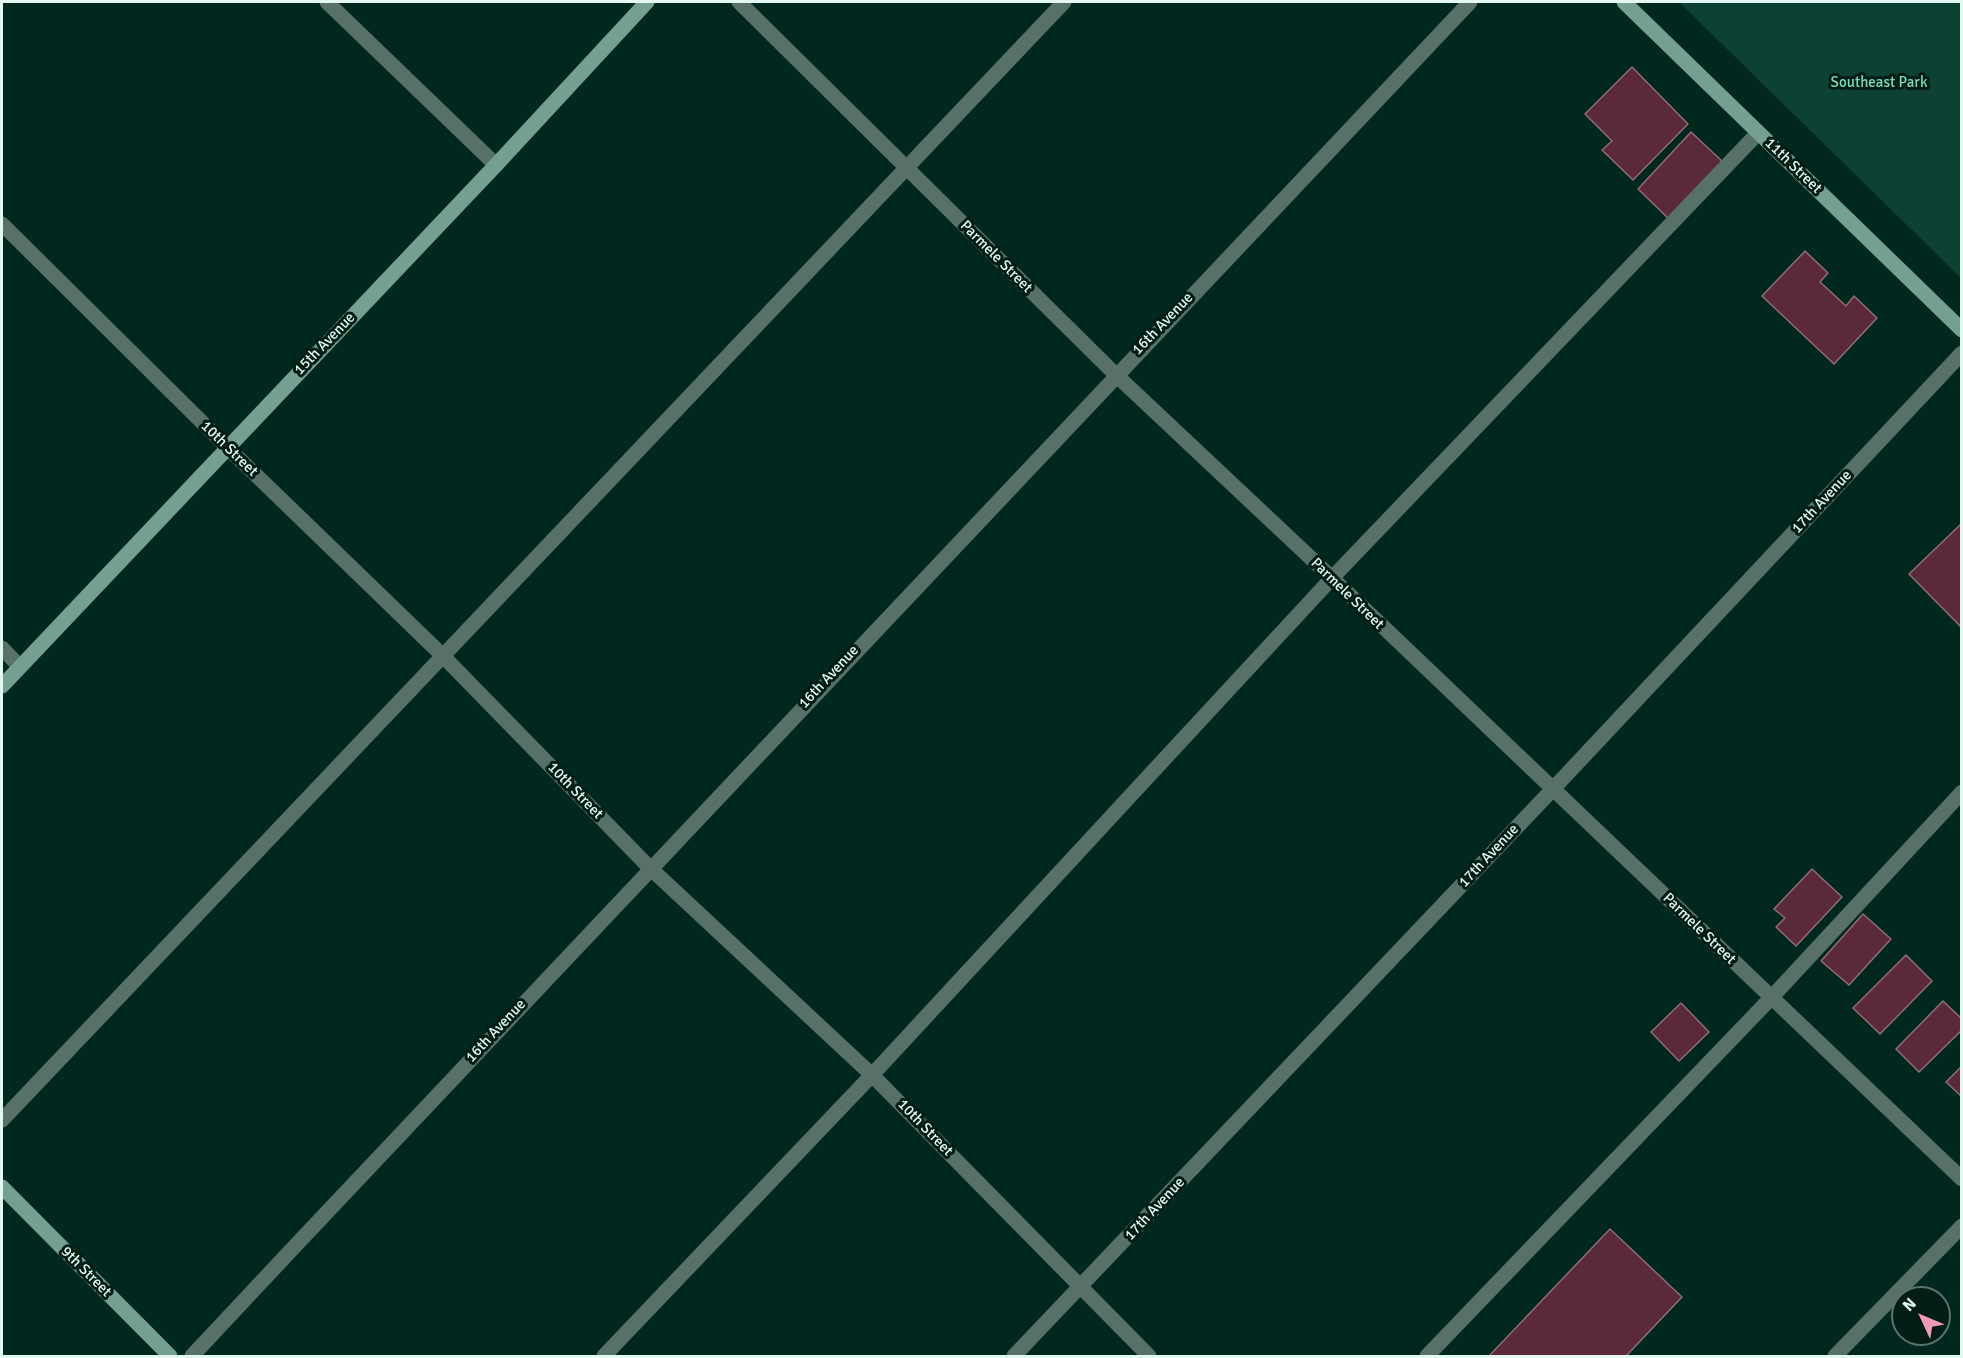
<!DOCTYPE html>
<style>
body{margin:0}
#map{position:relative;width:1963px;height:1358px;overflow:hidden;background:#01281e;font-family:Signika,sans-serif}
canvas{display:block}
.frame{position:absolute;inset:0;border:3px solid #e3f8f0;pointer-events:none}
.north{position:absolute;left:1891px;top:1286px;width:60px;height:60px;box-sizing:border-box;background:#021d15;border:2px solid #5c756d;border-radius:50%;rotate:314deg;font-size:16px;font-weight:700;line-height:24px;text-align:center;color:#e3f8f0}
.north::after{content:'';display:block;margin:auto;width:21px;height:27px;background:#f09ab5;clip-path:polygon(50% 0,100% 100%,50% 72%,0 100%)}
</style>
<div id="map">
<canvas width="1963" height="1358"></canvas>
<div class="frame"></div>
<div class="north">N</div>
</div>
<script>
const g = document.querySelector('canvas').getContext('2d');
g.lineJoin = 'round';
function fillPath(path, color) { g.fillStyle = color; g.fill(path, 'evenodd'); }
function stroke(path, color, width, dash) { g.strokeStyle = color; g.lineWidth = width; g.lineCap = dash ? 'butt' : 'round'; g.setLineDash(dash || []); g.stroke(path); }
function drawText(font, color, halo, rows, align = 'center') {
  g.font = font + ' Signika,sans-serif'; g.lineWidth = 6; g.setLineDash([]); g.textBaseline = 'middle'; g.strokeStyle = halo; g.fillStyle = color; for (const [text, x, y, turn = 0] of rows) {
    g.save(); g.translate(x, y); g.rotate((+turn || 0) * Math.PI / 180); g.textAlign = isNaN(turn) ? turn : align; if (halo) g.strokeText(text, 0, 0); g.fillText(text, 0, 0); g.restore();
  }
}
const green = new Path2D(`
 M 1679,2 L 1961,2 L 1961,278 Z`);
const building = new Path2D(`
 M 1632,67 L 1688,124 L 1633,180 L 1602,150 L 1612,141 L 1585,114 Z
 M 1691,132 L 1724,163 L 1670,220 L 1638,189 Z
 M 1805,251 L 1828,273 L 1820,282 L 1846,306 L 1854,296 L 1877,318 L 1834,364 L 1762,296 Z
 M 1960,525 L 1962,526 L 1962,628 L 1909,574 Z
 M 1812,869 L 1842,897 L 1796,946 L 1776,927 L 1785,918 L 1774,909 Z
 M 1863,914 L 1891,939 L 1849,985 L 1821,961 Z
 M 1906,955 L 1932,981 L 1880,1034 L 1853,1008 Z
 M 1943,1001 L 1962,1019 L 1962,1030 L 1919,1072 L 1896,1049 Z
 M 1681,1003 L 1709,1032 L 1679,1061 L 1651,1032 Z
 M 1962,1066 L 1962,1097 L 1946,1082 Z
 M 1610,1229 L 1682,1297 L 1626,1356 L 1489,1356 Z`);
const lane = new Path2D(`
 M 327,2 L 496,165
 M 2,648 L 20,667
 M 2,1120 L 1064,2
 M 604,1356 L 872,1075 L 1332,578 L 1758,133
 M 1427,1356 L 1771,998 L 1962,792`);
const street = new Path2D(`
 M 739,2 L 1115,374 L 1332,578 L 1962,1179
 M 2,224 L 227,447 L 442,655 L 649,867 L 872,1075 L 1149,1356
 M 192,1356 C 616,903 1041,451 1470,2
 M 1014,1356 L 1552,790 L 1962,353
 M 1835,1356 L 1962,1226`);
const secondary = new Path2D(`
 M 1624,2 L 1962,330
 M 2,686 L 496,165 L 647,2
 M 2,1187 L 170,1356`);
const parkNames = [
 ["Southeast Park",1879,83]
];
const streetNames = [
 ["11th Street",1793,166,44],
 ["Parmele Street",996,257,45],
 ["16th Avenue",1163,324,-46],
 ["15th Avenue",325,344,-46],
 ["10th Street",229,449,44],
 ["17th Avenue",1822,502,-47],
 ["Parmele Street",1347,594,44],
 ["16th Avenue",829,677,-47],
 ["10th Street",575,791,46],
 ["17th Avenue",1489,856,-47],
 ["Parmele Street",1699,929,44],
 ["16th Avenue",496,1031,-47],
 ["10th Street",925,1128,46],
 ["17th Avenue",1155,1209,-47],
 ["9th Street",86,1272,45]
];
fillPath(green, '#0d4133');
fillPath(building, '#5a293a');
stroke(building, '#916d77', 1.5);
stroke(lane, '#577168', 15);
stroke(street, '#577168', 15);
stroke(secondary, '#759f90', 15);
drawText('15px', '#7adebd', '#021d15', parkNames);
drawText('15px', '#e3f8f0', '#021d15', streetNames);
</script>
